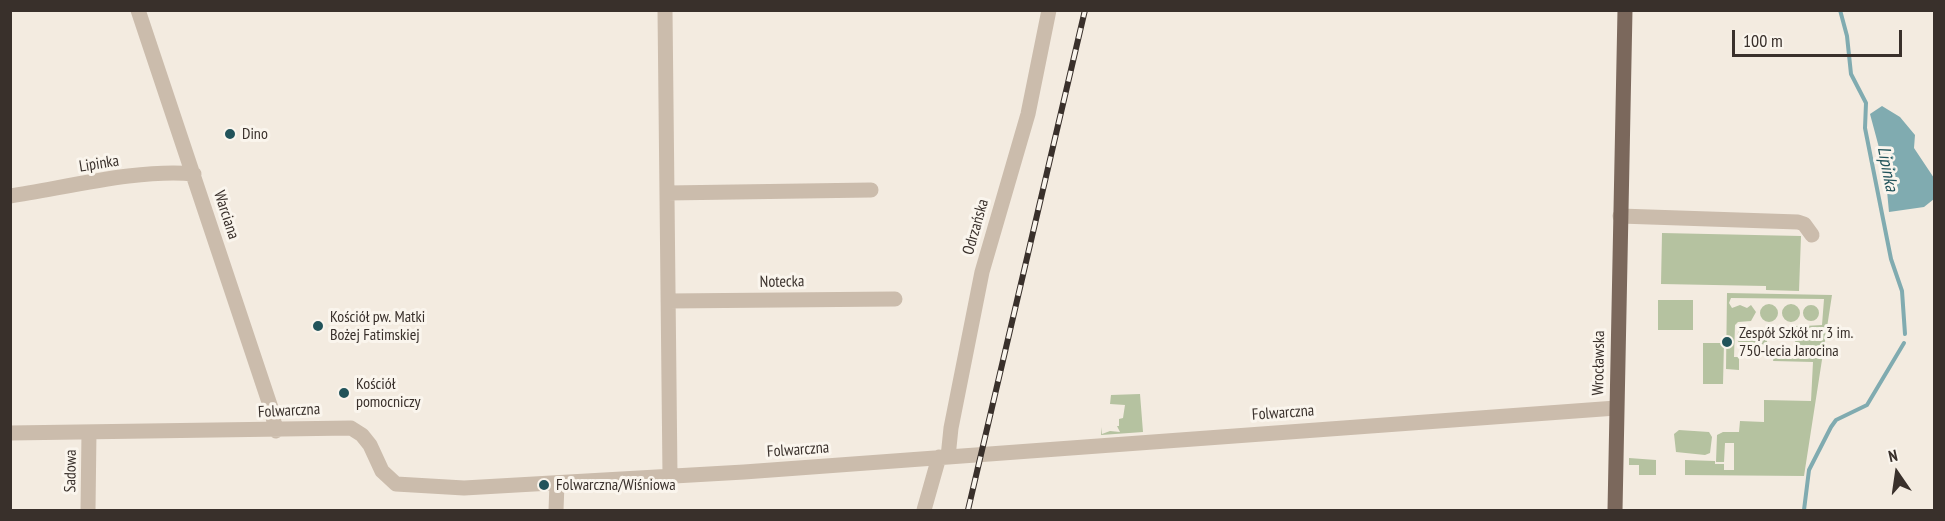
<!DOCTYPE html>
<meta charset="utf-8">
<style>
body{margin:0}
#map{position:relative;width:1945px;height:521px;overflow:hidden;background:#f3ebe0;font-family:"PT Sans Narrow",sans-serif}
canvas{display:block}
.frame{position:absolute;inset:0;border:12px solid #39302b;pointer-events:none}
.north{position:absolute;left:1867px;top:443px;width:60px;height:60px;-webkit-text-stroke:4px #faf5ed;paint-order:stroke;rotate:347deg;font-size:16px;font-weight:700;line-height:24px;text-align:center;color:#39302b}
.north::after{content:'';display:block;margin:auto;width:21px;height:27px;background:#39302b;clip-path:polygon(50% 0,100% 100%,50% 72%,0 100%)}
.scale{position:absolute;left:1732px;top:30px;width:170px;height:27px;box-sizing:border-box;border:3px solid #39302b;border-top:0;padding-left:8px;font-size:18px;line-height:21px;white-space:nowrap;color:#39302b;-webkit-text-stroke:4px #faf5ed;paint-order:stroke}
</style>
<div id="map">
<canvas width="1945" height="521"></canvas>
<div class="frame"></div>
<div class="north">N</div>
<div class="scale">100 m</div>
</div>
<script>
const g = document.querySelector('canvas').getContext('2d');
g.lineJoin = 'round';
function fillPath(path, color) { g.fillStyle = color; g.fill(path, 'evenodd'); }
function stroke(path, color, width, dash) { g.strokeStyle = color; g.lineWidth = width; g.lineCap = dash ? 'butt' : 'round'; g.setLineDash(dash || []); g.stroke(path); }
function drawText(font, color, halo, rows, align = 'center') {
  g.font = font + ' "PT Sans Narrow",sans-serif'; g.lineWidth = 6; g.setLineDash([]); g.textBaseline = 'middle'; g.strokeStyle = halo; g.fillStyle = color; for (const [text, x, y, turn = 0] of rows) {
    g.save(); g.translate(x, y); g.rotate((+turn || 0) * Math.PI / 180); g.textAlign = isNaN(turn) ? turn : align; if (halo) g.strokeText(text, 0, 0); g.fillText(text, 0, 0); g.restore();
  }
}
const green = new Path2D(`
 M 1662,233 L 1801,236 L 1799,291 L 1766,290 L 1766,286 L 1661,284 Z
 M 1727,293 L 1832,295 L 1804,476 L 1685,475 L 1685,460 L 1715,461 L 1715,464 L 1724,464 L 1724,470 L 1734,470 L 1734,443 L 1725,443 L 1724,462 L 1716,462 L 1717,435 L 1723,432 L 1739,432 L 1740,421 L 1764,422 L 1764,400 L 1811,401 L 1813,362 L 1773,361 L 1774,357 L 1815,356 L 1815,347 L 1801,347 L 1784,331 L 1788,327 L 1822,325 L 1824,299 L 1731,298 L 1729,303 L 1732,308 L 1740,305 L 1747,308 L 1751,305 L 1756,312 L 1751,321 L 1738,322 L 1735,325 L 1734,357 L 1739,357 L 1739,370 L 1726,369 Z
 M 1658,300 L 1693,300 L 1693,330 L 1658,330 Z
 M1760 313a9 9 0 1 1 18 0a9 9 0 1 1-18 0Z
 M1782 313a9 9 0 1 1 18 0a9 9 0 1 1-18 0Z
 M1803 313a8 8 0 1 1 16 0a8 8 0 1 1-16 0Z
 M 1768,327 L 1776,328 L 1778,333 L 1768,335 L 1766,347 L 1761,343 L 1761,333 Z
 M1737 337a10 10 0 1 1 20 0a10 10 0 1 1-20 0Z
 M 1703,343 L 1724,343 L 1723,384 L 1703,384 Z
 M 1140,394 L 1143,432 L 1101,435 L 1102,427 L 1102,434 L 1110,431 L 1120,432 L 1117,426 L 1119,426 L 1119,419 L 1123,418 L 1125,405 L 1110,404 L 1111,395 Z
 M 1679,430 L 1709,432 L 1712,437 L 1710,453 L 1705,455 L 1676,452 L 1674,434 Z
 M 1629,458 L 1656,460 L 1656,475 L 1639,475 L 1639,465 L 1629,465 Z`);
const water = new Path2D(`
 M 1882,106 L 1900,117 L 1915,135 L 1914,148 L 1934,178 L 1934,199 L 1924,207 L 1889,212 L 1885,170 L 1870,114 Z`);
const stream = new Path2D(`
 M 1840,10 L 1847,36 L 1851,74 L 1866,103 L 1865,128 L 1891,259 L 1902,291 L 1905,334
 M 1804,510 L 1809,470 L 1831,427 L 1836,420 L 1867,405 L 1904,343`);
const minor = new Path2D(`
 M 138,10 L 271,408 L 276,431
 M 665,10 L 670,476
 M 667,193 L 871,190
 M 10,196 C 64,188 142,168 194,174
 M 1620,216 L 1798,222 L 1804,224 L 1812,235
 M 668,301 L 895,299
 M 10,433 L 351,428 L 362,435 L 370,445 L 382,471 L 396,484 L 464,488 L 744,472 L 1616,408
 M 948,457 L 951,428 L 982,272 L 1028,114 L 1049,10
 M 88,510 L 89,432
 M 556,510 L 557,484
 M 924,510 L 939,457`);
const major = new Path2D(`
 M 1615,510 L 1625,10`);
const rail = new Path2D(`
 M 968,510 L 1085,10`);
const markers = [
 [230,134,6,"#21535a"],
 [318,326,6,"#21535a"],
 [1727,342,6,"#21535a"],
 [344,393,6,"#21535a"],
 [544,485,6,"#21535a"]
];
const poiNames = [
 ["Dino",242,134],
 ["Kościół pw. Matki",330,317],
 ["Bożej Fatimskiej",330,335],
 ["Zespół Szkół nr 3 im.",1739,333],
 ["750-lecia Jarocina",1739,351],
 ["Kościół",356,384],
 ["pomocniczy",356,402],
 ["Folwarczna/Wiśniowa",556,485]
];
const streetNames = [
 ["Lipinka",99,164,-9],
 ["Warciana",226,215,72],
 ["Odrzańska",976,227,-74],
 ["Notecka",782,282,-1],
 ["Wrocławska",1599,363,-89],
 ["Folwarczna",289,411,-3],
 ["Folwarczna",1283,413,-4],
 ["Folwarczna",798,450,-4],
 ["Sadowa",71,471,-89]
];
const waterNames = [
 ["Lipinka",1887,169,79]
];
fillPath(green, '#b5c2a0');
fillPath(water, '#80abb0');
stroke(stream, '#80abb0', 4);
stroke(minor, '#cbbcac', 15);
stroke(major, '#7b685c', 15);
stroke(rail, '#39302b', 6);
stroke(rail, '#faf5ed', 4, [11]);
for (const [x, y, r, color] of markers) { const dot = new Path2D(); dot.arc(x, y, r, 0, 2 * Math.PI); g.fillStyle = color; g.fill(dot); stroke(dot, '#faf5ed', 2); }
drawText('16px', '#39302b', '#faf5ed', poiNames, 'left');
drawText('16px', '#39302b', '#faf5ed', streetNames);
drawText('italic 18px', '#21535a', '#faf5ed', waterNames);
</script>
